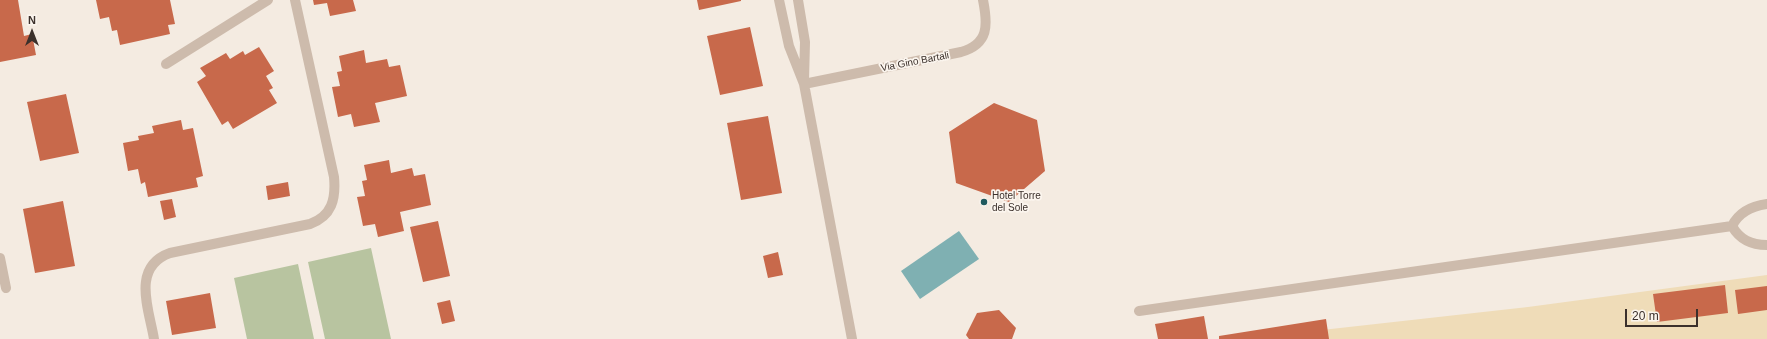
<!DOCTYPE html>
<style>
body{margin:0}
#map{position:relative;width:1767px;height:339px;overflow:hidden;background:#f4ebe1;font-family:Helvetica,sans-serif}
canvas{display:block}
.north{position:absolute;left:12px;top:12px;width:40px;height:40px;-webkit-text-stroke:3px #fbf5ee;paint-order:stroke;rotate:0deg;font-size:11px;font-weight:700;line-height:16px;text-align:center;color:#3b302b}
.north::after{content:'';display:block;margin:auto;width:14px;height:18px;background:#3b302b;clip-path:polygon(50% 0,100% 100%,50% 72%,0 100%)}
.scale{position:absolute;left:1625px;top:309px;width:73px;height:18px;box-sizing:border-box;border:2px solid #3b302b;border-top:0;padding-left:5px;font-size:12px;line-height:14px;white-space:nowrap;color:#3b302b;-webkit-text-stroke:3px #fbf5ee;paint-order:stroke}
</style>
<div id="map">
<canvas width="1767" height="339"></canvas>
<div class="north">N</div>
<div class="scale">20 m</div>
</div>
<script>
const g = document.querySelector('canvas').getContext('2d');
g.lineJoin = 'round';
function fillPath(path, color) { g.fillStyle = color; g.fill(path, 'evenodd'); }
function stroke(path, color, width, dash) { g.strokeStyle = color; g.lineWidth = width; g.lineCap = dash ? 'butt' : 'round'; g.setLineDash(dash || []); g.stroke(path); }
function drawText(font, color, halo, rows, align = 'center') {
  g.font = font + ' Helvetica,sans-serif'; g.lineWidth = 3.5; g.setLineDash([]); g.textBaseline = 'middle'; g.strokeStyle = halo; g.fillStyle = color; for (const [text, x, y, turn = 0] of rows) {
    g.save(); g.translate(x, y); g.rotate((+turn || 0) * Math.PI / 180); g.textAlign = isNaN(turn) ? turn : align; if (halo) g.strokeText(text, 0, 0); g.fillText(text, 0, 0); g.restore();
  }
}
const green = new Path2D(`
 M 371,248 L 391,339 L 325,339 L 308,262 Z
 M 298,264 L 314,339 L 247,339 L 234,278 Z`);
const sand = new Path2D(`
 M 1767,275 L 1767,339 L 1279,339 L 1322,330 L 1528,307 Z`);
const water = new Path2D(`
 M 959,231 L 979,259 L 920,299 L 901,271 Z`);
const building = new Path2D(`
 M 0,0 L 18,0 L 24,36 L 32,34 L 36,55 L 0,62 Z
 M 96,0 L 170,0 L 175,24 L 168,25 L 170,34 L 120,45 L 117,30 L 112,31 L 109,17 L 100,19 Z
 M 313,0 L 353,0 L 356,11 L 330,16 L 327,3 L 314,5 Z
 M 697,0 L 741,0 L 741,1 L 699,10 Z
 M 750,27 L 763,86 L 720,95 L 707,36 Z
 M 259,47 L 274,71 L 266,76 L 273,88 L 269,90 L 277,103 L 233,129 L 228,121 L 222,125 L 197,82 L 206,76 L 200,68 L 226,53 L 230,59 L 243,51 L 245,55 Z
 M 364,50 L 366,63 L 387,59 L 389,67 L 400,65 L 407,96 L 375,103 L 380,122 L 354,127 L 351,114 L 338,117 L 332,87 L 340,86 L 337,72 L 342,71 L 339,56 Z
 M 66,94 L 79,153 L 40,161 L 27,102 Z
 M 994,103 L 1037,120 L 1045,171 L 1009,202 L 956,183 L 949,132 Z
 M 768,116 L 782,193 L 741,200 L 727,123 Z
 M 181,120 L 183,130 L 193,128 L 203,176 L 196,178 L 198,187 L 148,197 L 145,182 L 141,184 L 138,169 L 128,171 L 123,143 L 139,140 L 138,136 L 154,133 L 152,126 Z
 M 389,160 L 391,173 L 412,168 L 414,176 L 425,174 L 431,205 L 400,212 L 404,231 L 378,237 L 375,224 L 363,226 L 357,197 L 365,196 L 362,181 L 367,180 L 364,165 Z
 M 288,182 L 290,196 L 268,200 L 266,186 Z
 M 172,199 L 176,217 L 164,220 L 160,201 Z
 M 63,201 L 75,266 L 35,273 L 23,209 Z
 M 438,221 L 450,276 L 423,282 L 410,227 Z
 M 778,252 L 783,275 L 768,278 L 763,256 Z
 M 1725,285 L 1728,313 L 1657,322 L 1653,294 Z
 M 1767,286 L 1767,310 L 1738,314 L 1735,290 Z
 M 210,293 L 216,328 L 172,335 L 166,301 Z
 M 450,300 L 455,321 L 442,324 L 437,303 Z
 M 999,310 L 1016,328 L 1012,339 L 969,339 L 966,335 L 977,313 Z
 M 1204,316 L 1208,339 L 1158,339 L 1155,324 Z
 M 1326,319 L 1329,339 L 1219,339 L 1219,336 Z`);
const street = new Path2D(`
 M 779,0 L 789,46 L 804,84 L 852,339
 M 798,0 L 805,42 L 804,80
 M 166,64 L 268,0
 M 804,84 L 961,52 C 989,44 988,25 983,0
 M 1767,204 C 1752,206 1739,212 1732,226 C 1740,240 1751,245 1767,245
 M 0,258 L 6,288
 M 1139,311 L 1732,226
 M 154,339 C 149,309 131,267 170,253 L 310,224 C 332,216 336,199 334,177 L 295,0`);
const markers = [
 [984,202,4,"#1f5a5e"]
];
const streetNames = [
 ["Via Gino Bartali",915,62,-11]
];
const poiNames = [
 ["Hotel Torre",992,196],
 ["del Sole",992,208]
];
fillPath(green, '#b8c4a0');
fillPath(sand, '#efdcb8');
fillPath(water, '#7fb0b2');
fillPath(building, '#c8694b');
stroke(street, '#cdbbac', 10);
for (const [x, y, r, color] of markers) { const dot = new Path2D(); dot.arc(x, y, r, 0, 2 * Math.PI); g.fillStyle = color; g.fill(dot); stroke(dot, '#fbf5ee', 1.5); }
drawText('10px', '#3b302b', '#fbf5ee', streetNames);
drawText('10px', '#3b302b', '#fbf5ee', poiNames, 'left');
</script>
